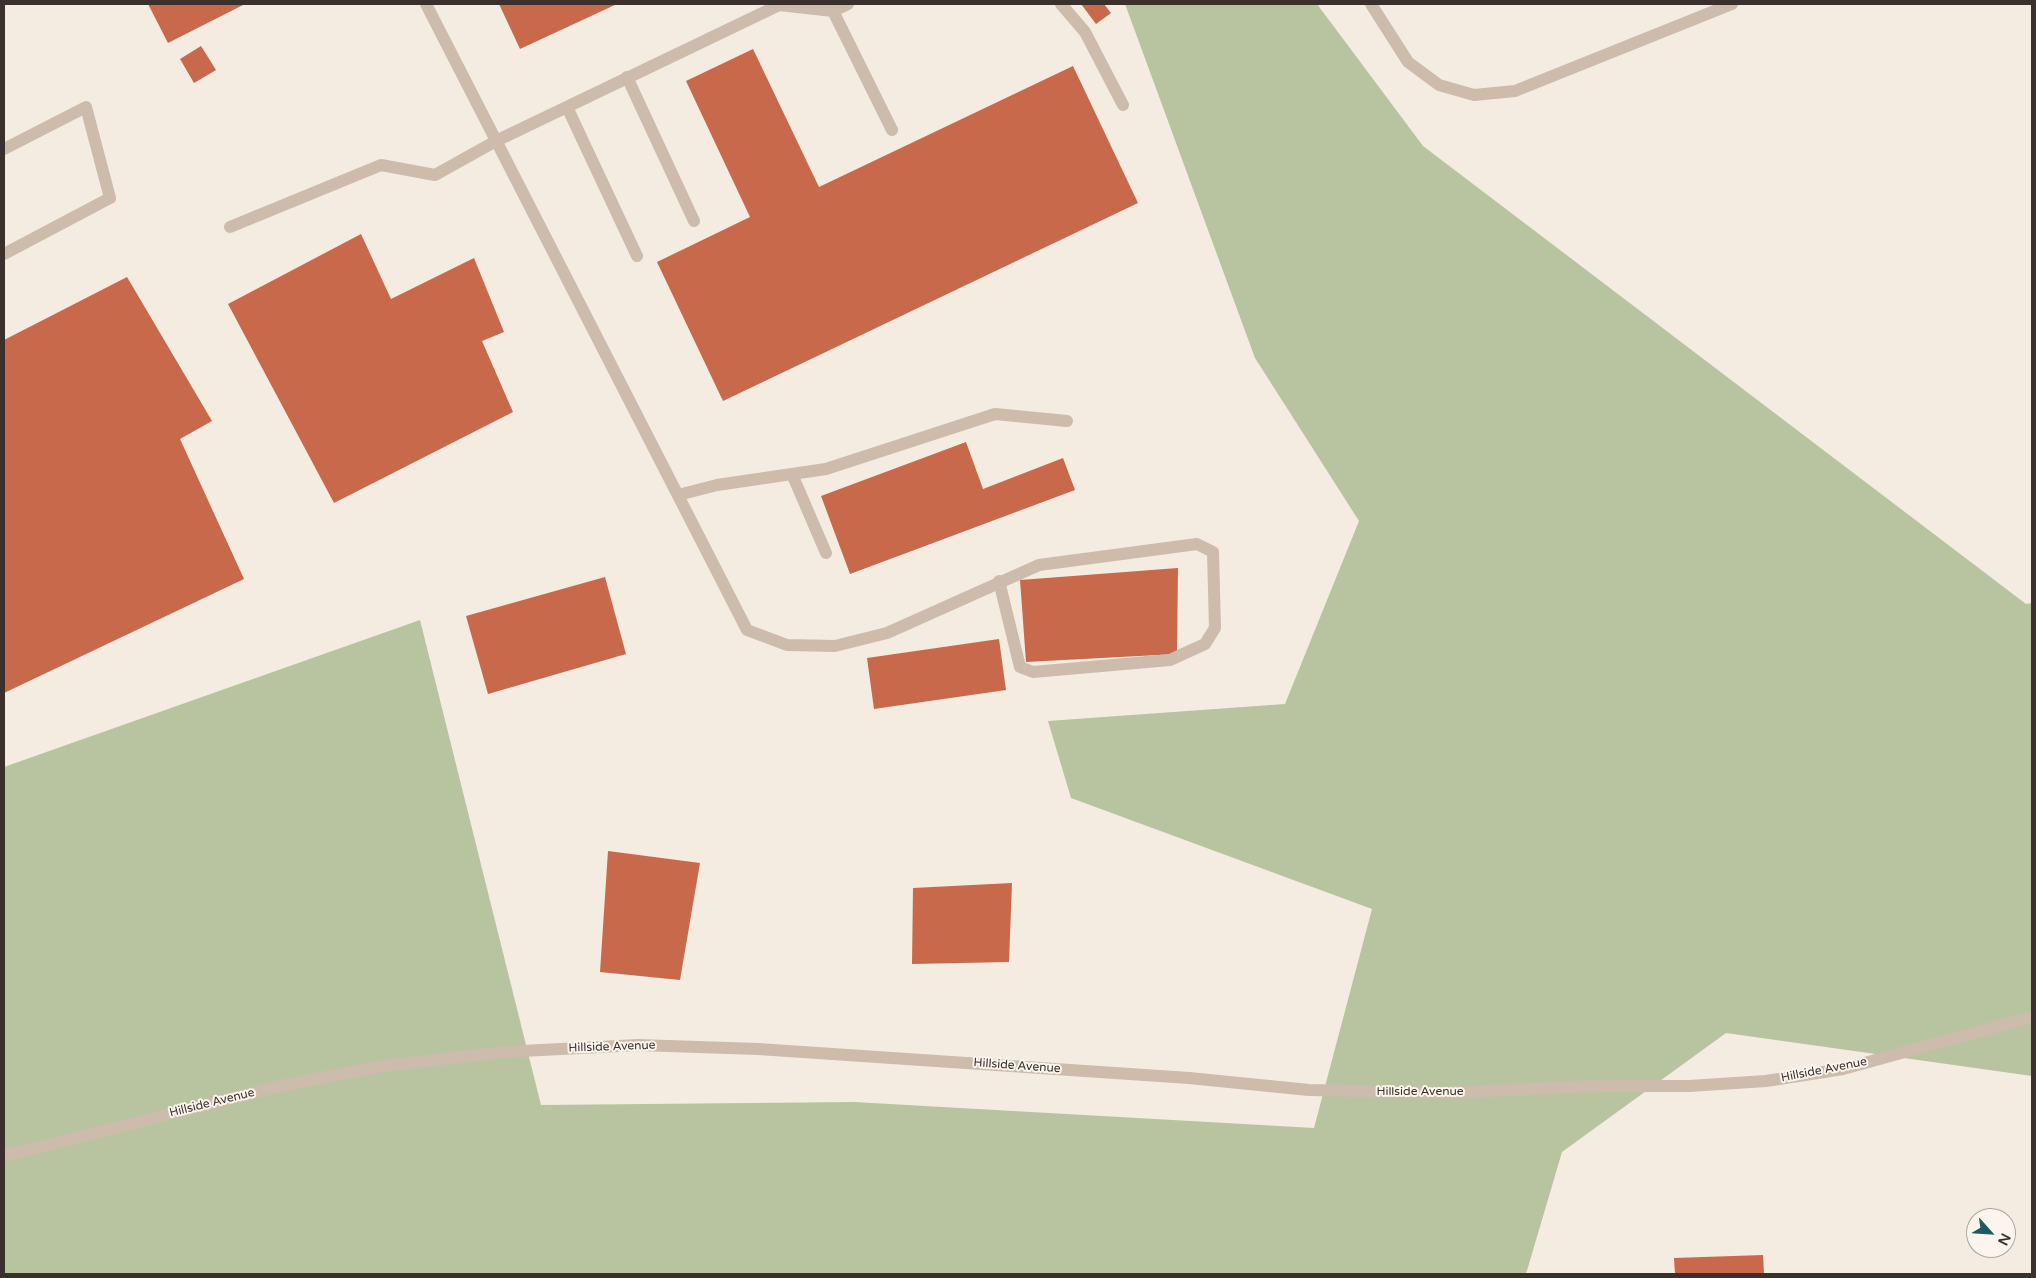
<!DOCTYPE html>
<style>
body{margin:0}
#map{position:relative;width:2036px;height:1278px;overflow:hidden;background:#f4ebe1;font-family:"Varela Round",sans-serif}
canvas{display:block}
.frame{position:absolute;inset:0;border:5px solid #3b302b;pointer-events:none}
.north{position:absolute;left:1966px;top:1208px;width:50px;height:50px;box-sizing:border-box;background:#fbf5ee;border:1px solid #aea6a0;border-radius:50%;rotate:116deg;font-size:14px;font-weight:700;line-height:20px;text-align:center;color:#3b302b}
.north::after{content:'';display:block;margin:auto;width:18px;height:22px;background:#1f5a5e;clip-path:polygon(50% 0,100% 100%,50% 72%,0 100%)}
</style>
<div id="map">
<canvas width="2036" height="1278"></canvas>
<div class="frame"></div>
<div class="north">N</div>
</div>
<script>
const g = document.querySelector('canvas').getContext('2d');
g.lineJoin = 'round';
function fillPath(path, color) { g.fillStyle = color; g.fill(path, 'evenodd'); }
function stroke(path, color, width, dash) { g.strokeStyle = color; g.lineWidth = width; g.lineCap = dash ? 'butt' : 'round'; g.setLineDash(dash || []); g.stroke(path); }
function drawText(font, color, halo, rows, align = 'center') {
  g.font = font + ' "Varela Round",sans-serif'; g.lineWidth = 4; g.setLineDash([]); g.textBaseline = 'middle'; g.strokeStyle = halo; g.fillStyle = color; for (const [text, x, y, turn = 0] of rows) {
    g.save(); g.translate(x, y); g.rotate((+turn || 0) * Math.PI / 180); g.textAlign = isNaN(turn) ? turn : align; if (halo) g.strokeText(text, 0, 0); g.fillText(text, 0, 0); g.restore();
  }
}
const green = new Path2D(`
 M 1125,4 L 1317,4 L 1423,146 L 2026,604 L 2032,603 L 2032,1076 L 1726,1033 L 1562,1152 L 1526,1274 L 4,1274 L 4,767 L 420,620 L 541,1105 L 854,1102 L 1314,1128 L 1372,909 L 1071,798 L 1048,721 L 1285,704 L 1359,521 L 1255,358 Z`);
const building = new Path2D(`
 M 148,4 L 245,4 L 168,43 Z
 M 499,4 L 617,4 L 520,49 Z
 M 1081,4 L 1104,4 L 1111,13 L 1096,24 Z
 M 201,46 L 216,70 L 194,83 L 180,59 Z
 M 753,49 L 819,187 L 1073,66 L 1138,203 L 723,401 L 657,262 L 750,217 L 686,81 Z
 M 361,234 L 391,299 L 474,258 L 504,332 L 482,341 L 513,412 L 334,503 L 228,304 Z
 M 127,277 L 212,421 L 180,439 L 244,579 L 4,693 L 4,340 Z
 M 966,442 L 983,489 L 1063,458 L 1075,490 L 850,574 L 821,496 Z
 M 1178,568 L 1177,654 L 1026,662 L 1020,580 Z
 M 605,577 L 626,654 L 488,694 L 466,616 Z
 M 999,639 L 1006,690 L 874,709 L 867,658 Z
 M 608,851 L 700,863 L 680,980 L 600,972 Z
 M 1012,883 L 1009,962 L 912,964 L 913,888 Z
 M 1763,1255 L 1764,1274 L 1675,1274 L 1674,1258 Z`);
const minor = new Path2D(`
 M 426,4 L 747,630 L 787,645 L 835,646 L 887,633 L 1039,565 L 1197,544 L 1213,552 L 1215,628 L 1205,644 L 1170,660 L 1033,672 L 1020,667 L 999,581
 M 1061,4 L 1085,32 L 1123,105
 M 1371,4 L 1408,62 L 1439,85 L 1474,95 L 1515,91 L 1732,4
 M 833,11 L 848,4
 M 627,77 L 694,221
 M 567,107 L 637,256
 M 4,149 L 86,107 L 110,198 L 4,254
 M 230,227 L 381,165 L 435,175 L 496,141 L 779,5 L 833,11 L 892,130
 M 792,474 L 826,553
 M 678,495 L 717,485 L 826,469 L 995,414 L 1067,421
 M 4,1156 L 280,1086 L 383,1066 L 503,1052 L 638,1045 L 758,1049 L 1189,1078 L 1309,1090 L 1445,1093 L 1597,1086 L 1689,1086 L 1766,1081 L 1843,1069 L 2032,1017`);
const streetNames = [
 ["Hillside Avenue",612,1047,-2],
 ["Hillside Avenue",1017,1066,4],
 ["Hillside Avenue",1824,1070,-11],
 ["Hillside Avenue",1420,1092],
 ["Hillside Avenue",212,1103,-14]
];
fillPath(green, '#b8c4a0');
fillPath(building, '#c8694b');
stroke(minor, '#cdbbac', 12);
drawText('12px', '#3b302b', '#fbf5ee', streetNames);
</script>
